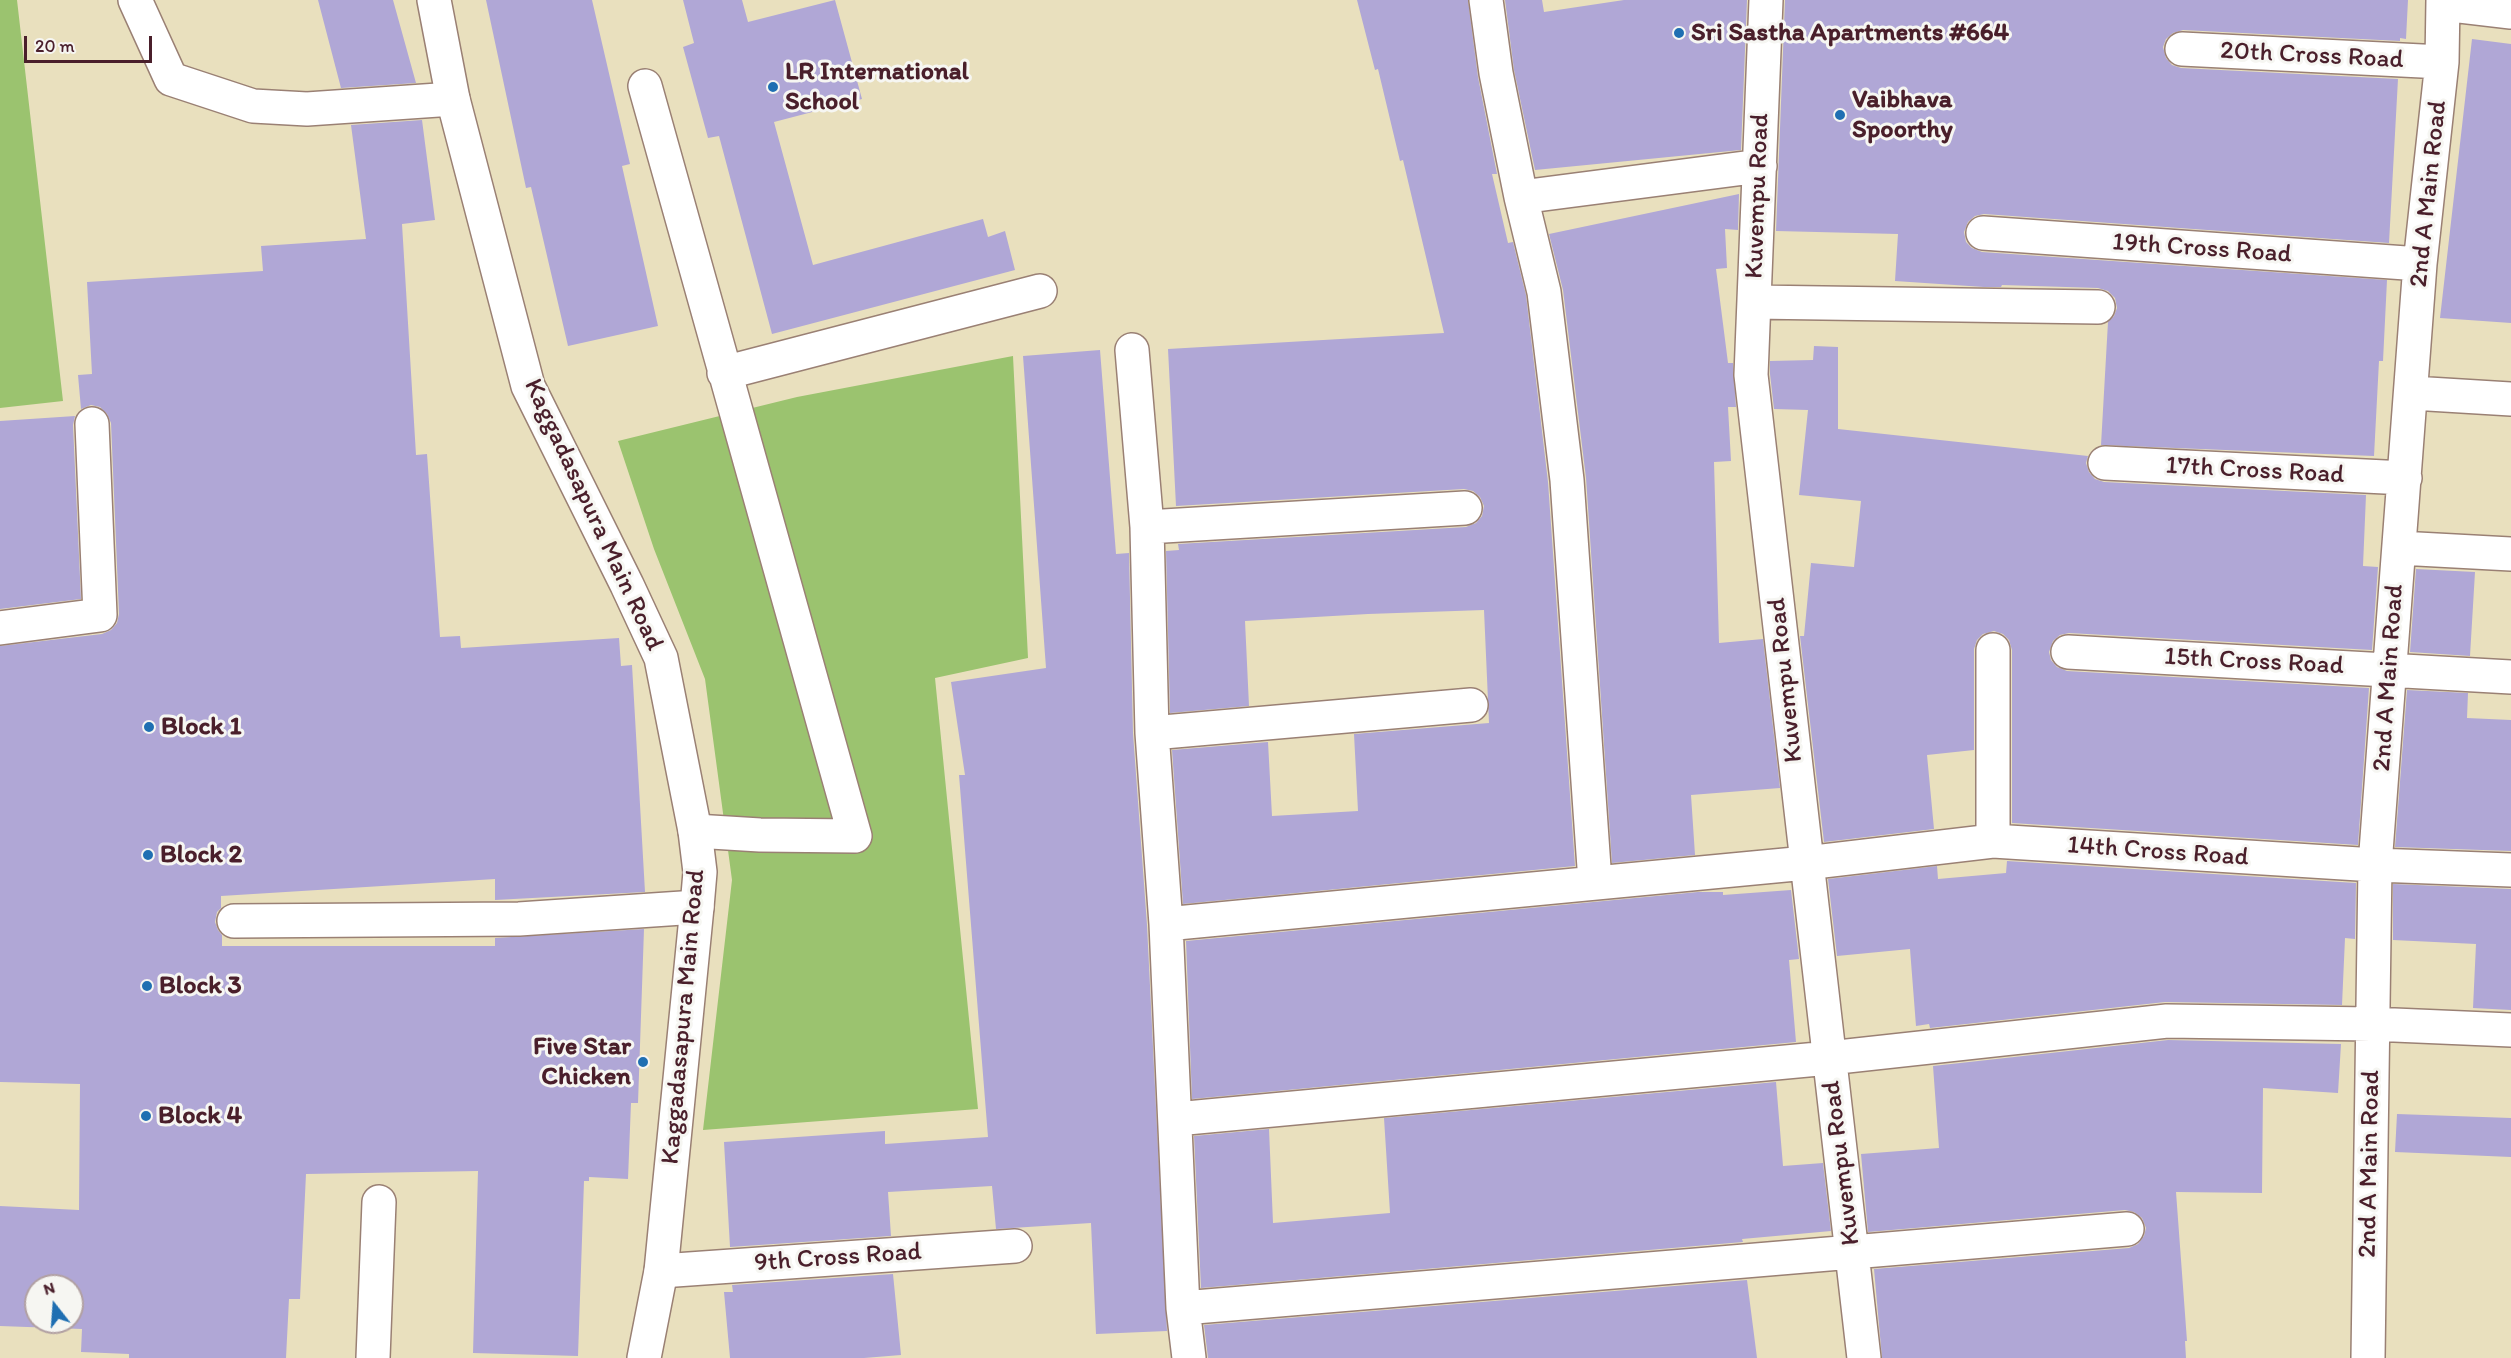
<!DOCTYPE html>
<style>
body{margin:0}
#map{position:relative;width:2511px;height:1358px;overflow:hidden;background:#e9e0be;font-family:Itim,sans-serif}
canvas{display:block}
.north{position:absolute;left:24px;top:1274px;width:60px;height:60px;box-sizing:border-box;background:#f6f6f2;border:2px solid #b1a0a2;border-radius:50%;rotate:343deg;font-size:16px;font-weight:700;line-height:24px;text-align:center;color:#4a1f2b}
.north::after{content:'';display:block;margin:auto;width:21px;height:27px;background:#1f6fb2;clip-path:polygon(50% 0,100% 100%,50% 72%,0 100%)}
.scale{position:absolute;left:24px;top:36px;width:128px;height:27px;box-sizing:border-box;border:3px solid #4a1f2b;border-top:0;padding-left:8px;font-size:18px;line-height:21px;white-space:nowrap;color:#4a1f2b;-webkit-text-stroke:4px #f6f6f2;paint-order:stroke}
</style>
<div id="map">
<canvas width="2511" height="1358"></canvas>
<div class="north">N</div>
<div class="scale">20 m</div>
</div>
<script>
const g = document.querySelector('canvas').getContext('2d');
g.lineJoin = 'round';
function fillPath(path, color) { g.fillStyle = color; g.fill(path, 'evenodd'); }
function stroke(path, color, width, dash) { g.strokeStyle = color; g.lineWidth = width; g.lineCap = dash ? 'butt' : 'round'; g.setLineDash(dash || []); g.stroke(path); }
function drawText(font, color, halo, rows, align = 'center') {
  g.font = font + ' Itim,sans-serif'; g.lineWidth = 6; g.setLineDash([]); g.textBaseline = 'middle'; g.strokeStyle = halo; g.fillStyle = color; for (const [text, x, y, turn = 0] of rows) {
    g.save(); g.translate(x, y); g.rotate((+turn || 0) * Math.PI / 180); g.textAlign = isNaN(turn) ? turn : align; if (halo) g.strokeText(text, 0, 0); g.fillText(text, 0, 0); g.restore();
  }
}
const green = new Path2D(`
 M 0,0 L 17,0 L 63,401 L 0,408 Z
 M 1013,356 L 1028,658 L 935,678 L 978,1109 L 703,1130 L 732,880 L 705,679 L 654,549 L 618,441 L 797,397 Z`);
const building = new Path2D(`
 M 318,0 L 393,0 L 416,83 L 341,88 Z
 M 486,0 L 592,0 L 630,164 L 622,166 L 658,326 L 568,346 L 531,187 L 526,188 Z
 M 683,0 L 742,0 L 748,22 L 835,0 L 862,99 L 774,122 L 813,265 L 983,219 L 988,237 L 1005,231 L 1015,270 L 772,334 L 719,136 L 708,138 L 683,47 L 694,43 Z
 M 1357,0 L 1468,0 L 1478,77 L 1497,174 L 1492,174 L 1508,243 L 1513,242 L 1526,295 L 1548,482 L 1575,866 L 1183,904 L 1172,750 L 1268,742 L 1272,816 L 1358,811 L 1354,734 L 1489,723 L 1484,610 L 1368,614 L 1245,621 L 1249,706 L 1170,713 L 1166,551 L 1179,550 L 1178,544 L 1466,527 L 1476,523 L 1482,516 L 1484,506 L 1480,497 L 1473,491 L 1464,489 L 1176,506 L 1168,349 L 1444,333 L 1403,160 L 1400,161 L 1378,69 L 1375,70 Z
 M 1505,0 L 1542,0 L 1544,12 L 1624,0 L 1747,0 L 1741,150 L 1535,170 L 1514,70 Z
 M 1785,0 L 2408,0 L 2406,39 L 2400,38 L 2400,41 L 2183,30 L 2173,33 L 2166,39 L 2163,47 L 2166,58 L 2172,65 L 2181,68 L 2398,79 L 2389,243 L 1984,214 L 1975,216 L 1968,222 L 1964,232 L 1966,242 L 1972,248 L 1982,252 L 2387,280 L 2383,361 L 2379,361 L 2374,456 L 2101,445 L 2108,322 L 2114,316 L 2117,308 L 2115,298 L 2108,291 L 2098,288 L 2002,285 L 2001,287 L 1984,287 L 1895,281 L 1898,234 L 1776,231 Z
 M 2472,39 L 2511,44 L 2511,323 L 2440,318 Z
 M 422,120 L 435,220 L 402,224 L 416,455 L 427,454 L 440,637 L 460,636 L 461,648 L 619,638 L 621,666 L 632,665 L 645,892 L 495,900 L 495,879 L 221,896 L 221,908 L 217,912 L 215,922 L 218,930 L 222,935 L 222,946 L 495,946 L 495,938 L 644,929 L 638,1103 L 631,1103 L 628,1179 L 589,1177 L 589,1181 L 584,1181 L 578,1356 L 473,1353 L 478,1171 L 306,1174 L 300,1299 L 289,1299 L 286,1358 L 129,1358 L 129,1354 L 81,1352 L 82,1329 L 0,1326 L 0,1206 L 79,1210 L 80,1084 L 0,1082 L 0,646 L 102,634 L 111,630 L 117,623 L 119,614 L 111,423 L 107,414 L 100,407 L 91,405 L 81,409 L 78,375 L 92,374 L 87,282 L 263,271 L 261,246 L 366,239 L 351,125 ZM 36,1286 L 72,1286 L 72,1322 L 36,1322 Z
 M 1739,194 L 1738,230 L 1725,229 L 1727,268 L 1716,269 L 1728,363 L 1733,363 L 1736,407 L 1728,407 L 1731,461 L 1714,462 L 1719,643 L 1763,639 L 1780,788 L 1691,795 L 1695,855 L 1612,863 L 1586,478 L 1563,290 L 1549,234 Z
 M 1814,346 L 1838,347 L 1838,429 L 2088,456 L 2086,463 L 2089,472 L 2095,479 L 2104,482 L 2366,495 L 2363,566 L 2378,567 L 2372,650 L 2069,633 L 2060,635 L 2053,641 L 2049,652 L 2051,660 L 2057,667 L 2067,671 L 2369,688 L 2358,845 L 2012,823 L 2012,650 L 2009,640 L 2003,634 L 1994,631 L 1983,634 L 1977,640 L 1974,649 L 1974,750 L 1927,755 L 1934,829 L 1824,842 L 1800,636 L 1804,636 L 1811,563 L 1854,567 L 1861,501 L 1799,495 L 1808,410 L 1774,409 L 1770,374 L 1770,361 L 1813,360 Z
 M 1100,350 L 1116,554 L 1129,553 L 1133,733 L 1147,925 L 1167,1331 L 1096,1334 L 1091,1223 L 996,1229 L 992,1186 L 888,1192 L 891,1236 L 730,1247 L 724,1142 L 885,1131 L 885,1144 L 988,1137 L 959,775 L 965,775 L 951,682 L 1046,668 L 1023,356 Z
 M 75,416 L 73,425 L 81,599 L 0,609 L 0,421 Z
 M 2416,569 L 2475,572 L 2470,656 L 2410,652 Z
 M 2407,690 L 2468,693 L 2467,718 L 2511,720 L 2511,851 L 2395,847 Z
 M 2007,861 L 2356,883 L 2355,939 L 2345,938 L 2342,1005 L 2165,1002 L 1930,1028 L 1929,1024 L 1916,1026 L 1910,949 L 1837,956 L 1828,879 L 1937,866 L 1938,879 L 2006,873 Z
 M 2393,884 L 2511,889 L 2511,1010 L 2473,1008 L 2476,944 L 2393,940 Z
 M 1791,890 L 1799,959 L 1789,960 L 1796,1042 L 1192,1099 L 1186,941 L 1698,892 L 1723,892 L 1723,895 Z
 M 2168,1040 L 2341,1044 L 2338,1093 L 2263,1088 L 2262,1193 L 2176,1192 L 2187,1341 L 2185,1341 L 2186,1358 L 1882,1358 L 1874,1269 L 2129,1248 L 2138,1244 L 2144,1236 L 2146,1228 L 2142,1218 L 2134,1212 L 2125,1210 L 1868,1232 L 1861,1154 L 1939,1148 L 1933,1066 Z
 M 1776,1082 L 1783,1166 L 1823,1163 L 1831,1231 L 1742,1239 L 1743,1242 L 1201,1288 L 1194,1136 L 1269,1129 L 1273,1223 L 1390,1213 L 1384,1118 Z
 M 2397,1114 L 2511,1118 L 2511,1157 L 2395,1152 Z
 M 893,1274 L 901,1355 L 864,1358 L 730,1358 L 724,1292 L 733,1292 L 732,1285 Z
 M 1747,1280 L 1757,1358 L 1208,1358 L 1204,1325 Z`);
const minor = new Path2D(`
 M 135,0 L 171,79 L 253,106 L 307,109 L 453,99
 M 1486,0 L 1496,73 L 1521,197 L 1544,292 L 1567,480 L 1595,882
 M 1766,0 L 1751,375 L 1864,1358
 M 2443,4 L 2511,12
 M 2182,49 L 2442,62
 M 645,86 L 855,836 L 760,835 L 695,831
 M 1521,197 L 1760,166
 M 1983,233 L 2420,264
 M 1754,302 L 2098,307
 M 1132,350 L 1147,527 L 1152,733 L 1166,924 L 1183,1308 L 1189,1358
 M 724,373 L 1040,291
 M 2412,393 L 2511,399
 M 2105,463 L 2405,478
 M 1147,527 L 1465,508
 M 2399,548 L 2511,554
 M 0,628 L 100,615 L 92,424
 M 2068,652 L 2511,677
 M 1152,733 L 1471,705
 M 1993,841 L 1993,650
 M 234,921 L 519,919 L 697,907
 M 1166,924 L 1806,863 L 1993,841 L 2375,865 L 2511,870
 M 1176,1119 L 1829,1058 L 2167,1021 L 2371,1024 L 2511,1030
 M 661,1271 L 1015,1246
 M 1183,1308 L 2127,1229
 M 373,1358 L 379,1202
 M 2368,1358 L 2375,865 L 2420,264 L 2442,62 L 2443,0`);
const major = new Path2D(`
 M 434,0 L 453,99 L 528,386 L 627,585 L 661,658 L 695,831 L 700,872 L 697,907 L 661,1271 L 644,1358`);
const markers = [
 [1679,33,6,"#1f6fb2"],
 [773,87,6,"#1f6fb2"],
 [1840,115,6,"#1f6fb2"],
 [149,727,6,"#1f6fb2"],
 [148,855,6,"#1f6fb2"],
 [147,986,6,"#1f6fb2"],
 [643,1062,6,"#1f6fb2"],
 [146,1116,6,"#1f6fb2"]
];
const poiNames = [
 ["Sri Sastha Apartments #664",1691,33],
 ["LR International",785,72],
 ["School",785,102],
 ["Vaibhava",1852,100],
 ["Spoorthy",1852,130],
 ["Block 1",161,727],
 ["Block 2",160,855],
 ["Block 3",159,986],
 ["Five Star",631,1047,"right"],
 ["Chicken",631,1077,"right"],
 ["Block 4",158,1116]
];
const streetNames = [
 ["20th Cross Road",2312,56,3],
 ["2nd A Main Road",2429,194,-84],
 ["Kuvempu Road",1758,196,-88],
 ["19th Cross Road",2202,249,4],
 ["17th Cross Road",2255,471,3],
 ["Kaggadasapura Main Road",593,515,65],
 ["15th Cross Road",2254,662,3],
 ["2nd A Main Road",2389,678,-86],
 ["Kuvempu Road",1786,680,-96],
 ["14th Cross Road",2158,852,4],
 ["Kaggadasapura Main Road",684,1017,-85],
 ["Kuvempu Road",1842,1163,-97],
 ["2nd A Main Road",2370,1164,-89],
 ["9th Cross Road",838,1258,-4]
];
fillPath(green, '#9bc36f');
fillPath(building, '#b0a7d6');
stroke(minor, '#9a8074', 36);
stroke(major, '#9a8074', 36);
stroke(minor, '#fff', 33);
stroke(major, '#fff', 33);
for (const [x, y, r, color] of markers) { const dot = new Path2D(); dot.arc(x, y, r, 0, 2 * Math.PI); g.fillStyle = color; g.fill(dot); stroke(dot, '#f6f6f2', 2); }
drawText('bold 26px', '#4a1f2b', '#f6f6f2', poiNames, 'left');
drawText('26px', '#4a1f2b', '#f6f6f2', streetNames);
</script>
